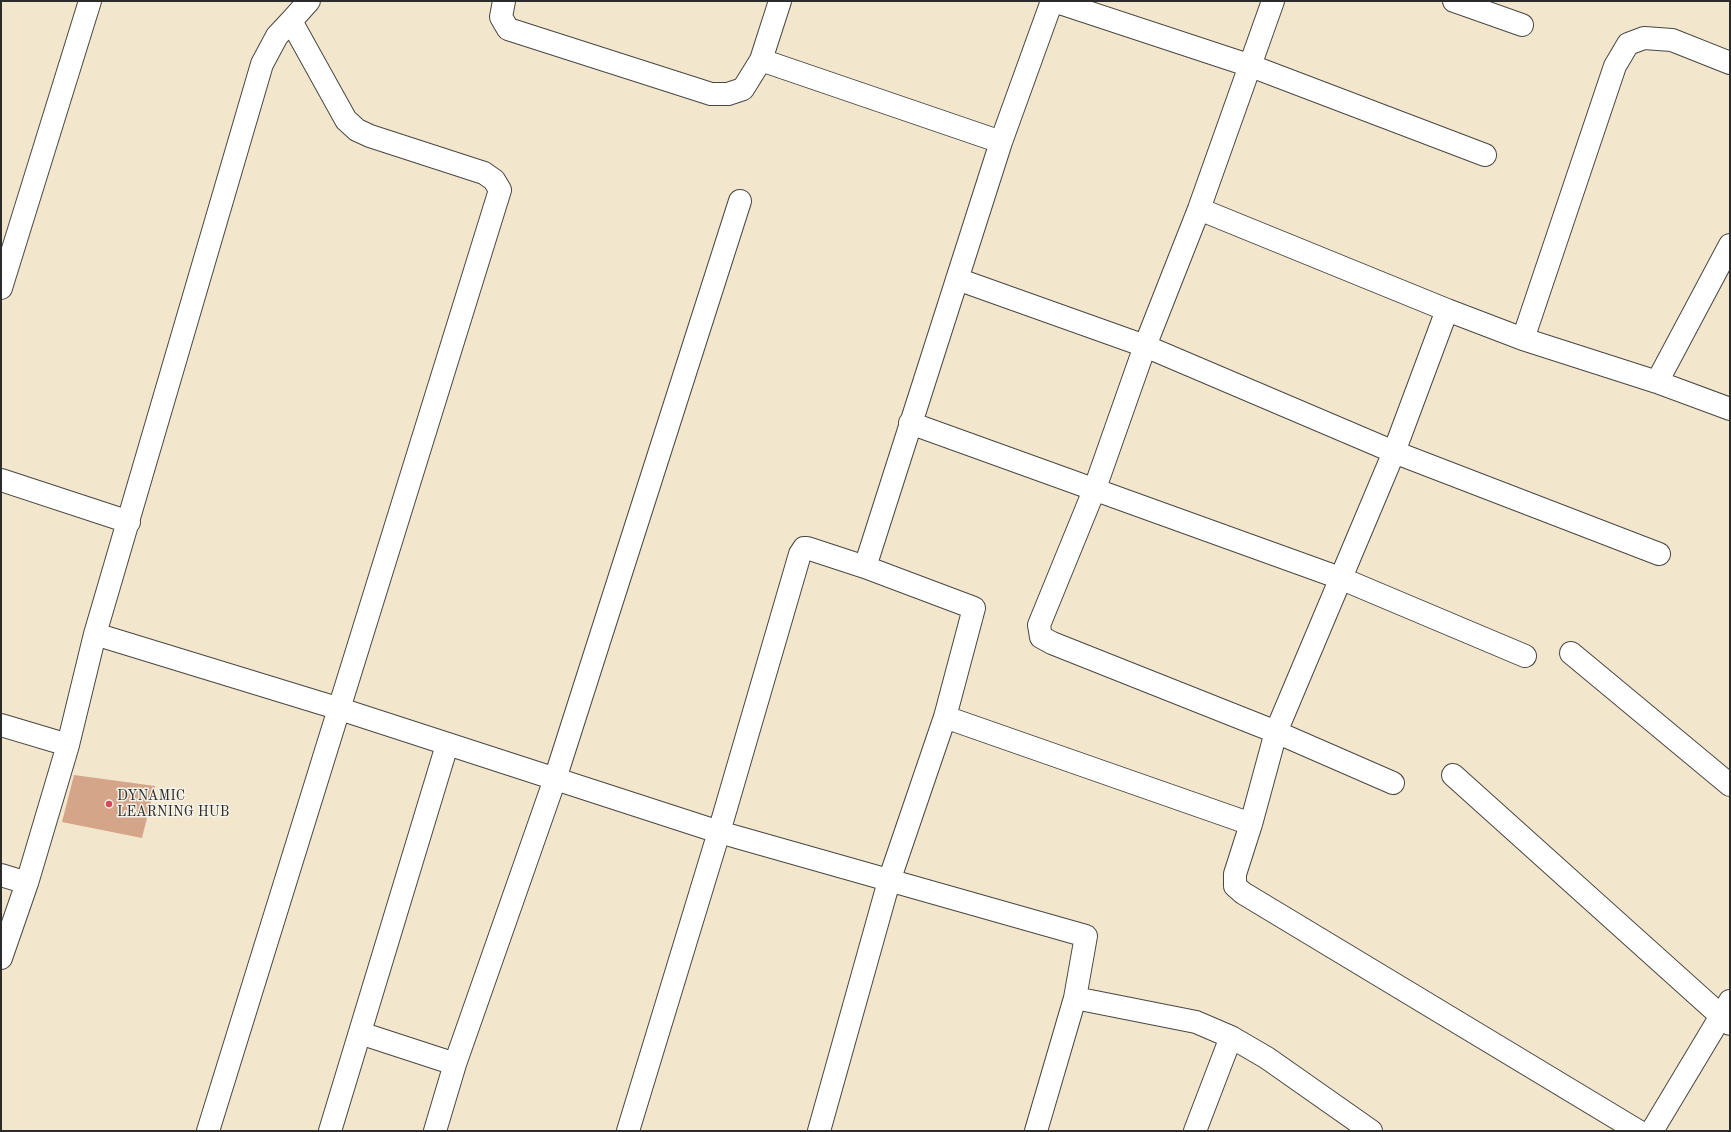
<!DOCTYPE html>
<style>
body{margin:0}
#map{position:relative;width:1731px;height:1132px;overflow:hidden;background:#f2e6cd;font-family:"Old Standard TT",serif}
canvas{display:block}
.frame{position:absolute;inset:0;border:2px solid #2b2b2b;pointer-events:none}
</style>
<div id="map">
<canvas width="1731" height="1132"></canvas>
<div class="frame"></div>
</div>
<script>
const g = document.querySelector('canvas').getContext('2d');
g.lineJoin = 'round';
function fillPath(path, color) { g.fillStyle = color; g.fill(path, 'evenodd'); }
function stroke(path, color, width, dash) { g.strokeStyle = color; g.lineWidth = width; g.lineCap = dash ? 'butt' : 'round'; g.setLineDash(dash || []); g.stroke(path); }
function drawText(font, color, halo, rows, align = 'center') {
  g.font = font + ' "Old Standard TT",serif'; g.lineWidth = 3; g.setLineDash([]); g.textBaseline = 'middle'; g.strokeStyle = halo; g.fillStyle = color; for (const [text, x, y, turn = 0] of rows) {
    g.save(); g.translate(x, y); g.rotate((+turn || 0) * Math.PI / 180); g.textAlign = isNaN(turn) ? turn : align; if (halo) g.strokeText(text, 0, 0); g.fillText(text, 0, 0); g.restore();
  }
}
const building = new Path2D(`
 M 74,775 L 155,786 L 142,838 L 62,822 Z`);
const minor = new Path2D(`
 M 504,1 L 501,17 L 508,29 L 711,94 L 728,94 L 743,89 L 761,60 L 780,1
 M 1054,1 L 1251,66 L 1485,155
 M 1273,1 L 1199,209 L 1145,346 L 1095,488 L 1039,625 L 1041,637 L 1052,643 L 1276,732 L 1393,783
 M 1454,1 L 1522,25
 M 761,60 L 1001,142
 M 1199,209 L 1447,310
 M 957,279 L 1145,346 L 1394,452 L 1659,554
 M 1,288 L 90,1
 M 1523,339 L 1657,382 L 1730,409
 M 1657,382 L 1730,245
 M 910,423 L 1340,578 L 1525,656
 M 1,480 L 129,522
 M 95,634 L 340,709 L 719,832 L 1086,936 L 1075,998 L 1036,1131
 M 1571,653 L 1730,785
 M 945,717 L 1251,824
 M 1,725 L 68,745
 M 1453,775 L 1730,1024
 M 1,875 L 27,883
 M 1,958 L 27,883 L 68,745 L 95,634 L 262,64 L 277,36 L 291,21
 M 1075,998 L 1196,1022 L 1231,1037 L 1195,1131
 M 360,1033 L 455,1064
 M 1231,1037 L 1267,1058 L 1371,1131
 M 208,1131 L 500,190 L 494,180 L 484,173 L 370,136 L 357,130 L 346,120 L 291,21 L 309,1
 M 330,1131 L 447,745
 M 435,1131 L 455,1064 L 555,779 L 740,201
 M 628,1131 L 719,832 L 800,554 L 804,548 L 807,548 L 865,567
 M 819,1131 L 889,881 L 945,717 L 974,608 L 865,567 L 1001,142 L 1052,1
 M 1638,1131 L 1243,893 L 1235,886 L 1235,874 L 1251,824 L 1276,732 L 1394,452 L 1447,310 L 1523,339 L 1615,66 L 1628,44 L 1644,38 L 1672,40 L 1730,63
 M 1652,1131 L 1730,1001`);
const markers = [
 [109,804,4,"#d1495b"]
];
const poiNames = [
 ["DYNAMIC",117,796],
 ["LEARNING HUB",117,812]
];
fillPath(building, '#d4a588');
stroke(minor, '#494743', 24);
stroke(minor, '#fff', 22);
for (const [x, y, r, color] of markers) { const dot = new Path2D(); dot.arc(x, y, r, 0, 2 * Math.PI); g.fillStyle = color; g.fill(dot); stroke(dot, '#f7f3e8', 1.5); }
drawText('14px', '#2b2b2b', '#f7f3e8', poiNames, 'left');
</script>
